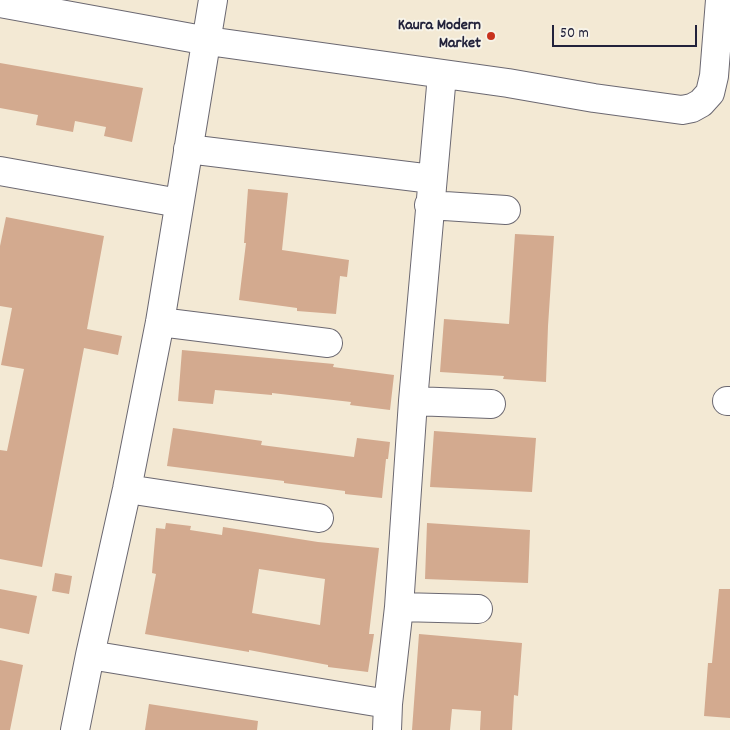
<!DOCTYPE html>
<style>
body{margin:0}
#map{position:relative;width:730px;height:730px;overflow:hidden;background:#f3e9d4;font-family:Dekko,sans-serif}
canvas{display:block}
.scale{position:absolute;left:552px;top:25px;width:145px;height:22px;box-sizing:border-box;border:2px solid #22223b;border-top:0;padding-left:6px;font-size:15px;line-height:18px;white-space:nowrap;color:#22223b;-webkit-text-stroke:4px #f7f3e8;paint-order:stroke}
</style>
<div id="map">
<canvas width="730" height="730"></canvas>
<div class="scale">50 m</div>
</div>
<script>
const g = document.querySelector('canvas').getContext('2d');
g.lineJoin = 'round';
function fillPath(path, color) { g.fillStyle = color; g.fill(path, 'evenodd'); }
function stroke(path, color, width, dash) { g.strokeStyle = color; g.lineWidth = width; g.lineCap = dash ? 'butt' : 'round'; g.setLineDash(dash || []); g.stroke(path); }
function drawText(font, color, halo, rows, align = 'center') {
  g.font = font + ' Dekko,sans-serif'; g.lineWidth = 4; g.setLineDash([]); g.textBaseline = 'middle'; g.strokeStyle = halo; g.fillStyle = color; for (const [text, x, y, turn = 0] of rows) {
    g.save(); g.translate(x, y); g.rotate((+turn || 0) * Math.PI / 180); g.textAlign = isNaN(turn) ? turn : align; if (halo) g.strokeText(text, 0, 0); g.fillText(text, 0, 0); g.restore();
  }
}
const building = new Path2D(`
 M 0,63 L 143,88 L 132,142 L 104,136 L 106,127 L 75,121 L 73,132 L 36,125 L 38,115 L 0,108 Z
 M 248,189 L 288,193 L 282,250 L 349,260 L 347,277 L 340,276 L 336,314 L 297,311 L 297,308 L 239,300 L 246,243 L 244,243 Z
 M 6,217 L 104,236 L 87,329 L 122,336 L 118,355 L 84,348 L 42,567 L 0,559 L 0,450 L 7,451 L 24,369 L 1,365 L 12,308 L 0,306 L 0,246 Z
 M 515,234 L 554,236 L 548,326 L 546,382 L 503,379 L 504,376 L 440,372 L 444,319 L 509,324 Z
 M 182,350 L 334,364 L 333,367 L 394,375 L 390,410 L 350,405 L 351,402 L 272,393 L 272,395 L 215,390 L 213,404 L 178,401 Z
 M 173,428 L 262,441 L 261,445 L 354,457 L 357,438 L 390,442 L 388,459 L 386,459 L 382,498 L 345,494 L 345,491 L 284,483 L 284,481 L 167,466 Z
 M 434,431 L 536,438 L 532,492 L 430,487 Z
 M 166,523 L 191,526 L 190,530 L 222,535 L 223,527 L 318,542 L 379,548 L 369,634 L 374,634 L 368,672 L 328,667 L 328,665 L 249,650 L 249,652 L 145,634 L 156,574 L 152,573 L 156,528 L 165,529 ZM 259,569 L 325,579 L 320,625 L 252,613 Z
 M 427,523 L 530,530 L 528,583 L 425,579 Z
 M 55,573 L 72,576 L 69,594 L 52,591 Z
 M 0,589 L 37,596 L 29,634 L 0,628 Z
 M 719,589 L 730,589 L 730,718 L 704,716 L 708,663 L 712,663 Z
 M 419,634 L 522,643 L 518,696 L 514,695 L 512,730 L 480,730 L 481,711 L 452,709 L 450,730 L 412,730 Z
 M 0,660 L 23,665 L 10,730 L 0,730 Z
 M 149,704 L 258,721 L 257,730 L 145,730 Z`);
const minor = new Path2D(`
 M 0,3 L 208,41 L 508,83 L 594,98 L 682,110 L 692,108 L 701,103 L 710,93 L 714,76 L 720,0
 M 188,149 L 432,179
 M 0,171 L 179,203
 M 429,205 L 506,210
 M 160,322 L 328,343
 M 413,401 L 491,404
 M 727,401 L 730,401
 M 127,489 L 319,518
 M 399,607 L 478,609
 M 90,655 L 388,704
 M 75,730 L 90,655 L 127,489 L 160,322 L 213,0
 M 387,730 L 388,704 L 399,607 L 413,401 L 442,75`);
const markers = [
 [491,36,5,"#c8321e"]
];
const poiNames = [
 ["Kaura Modern",481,27],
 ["Market",481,45]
];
fillPath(building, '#d3aa8f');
stroke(minor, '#6b6871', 30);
stroke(minor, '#fff', 28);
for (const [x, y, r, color] of markers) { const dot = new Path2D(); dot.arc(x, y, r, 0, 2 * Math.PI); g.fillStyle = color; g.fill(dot); stroke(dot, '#f7f3e8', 2); }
drawText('bold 16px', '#22223b', '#f7f3e8', poiNames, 'right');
</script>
